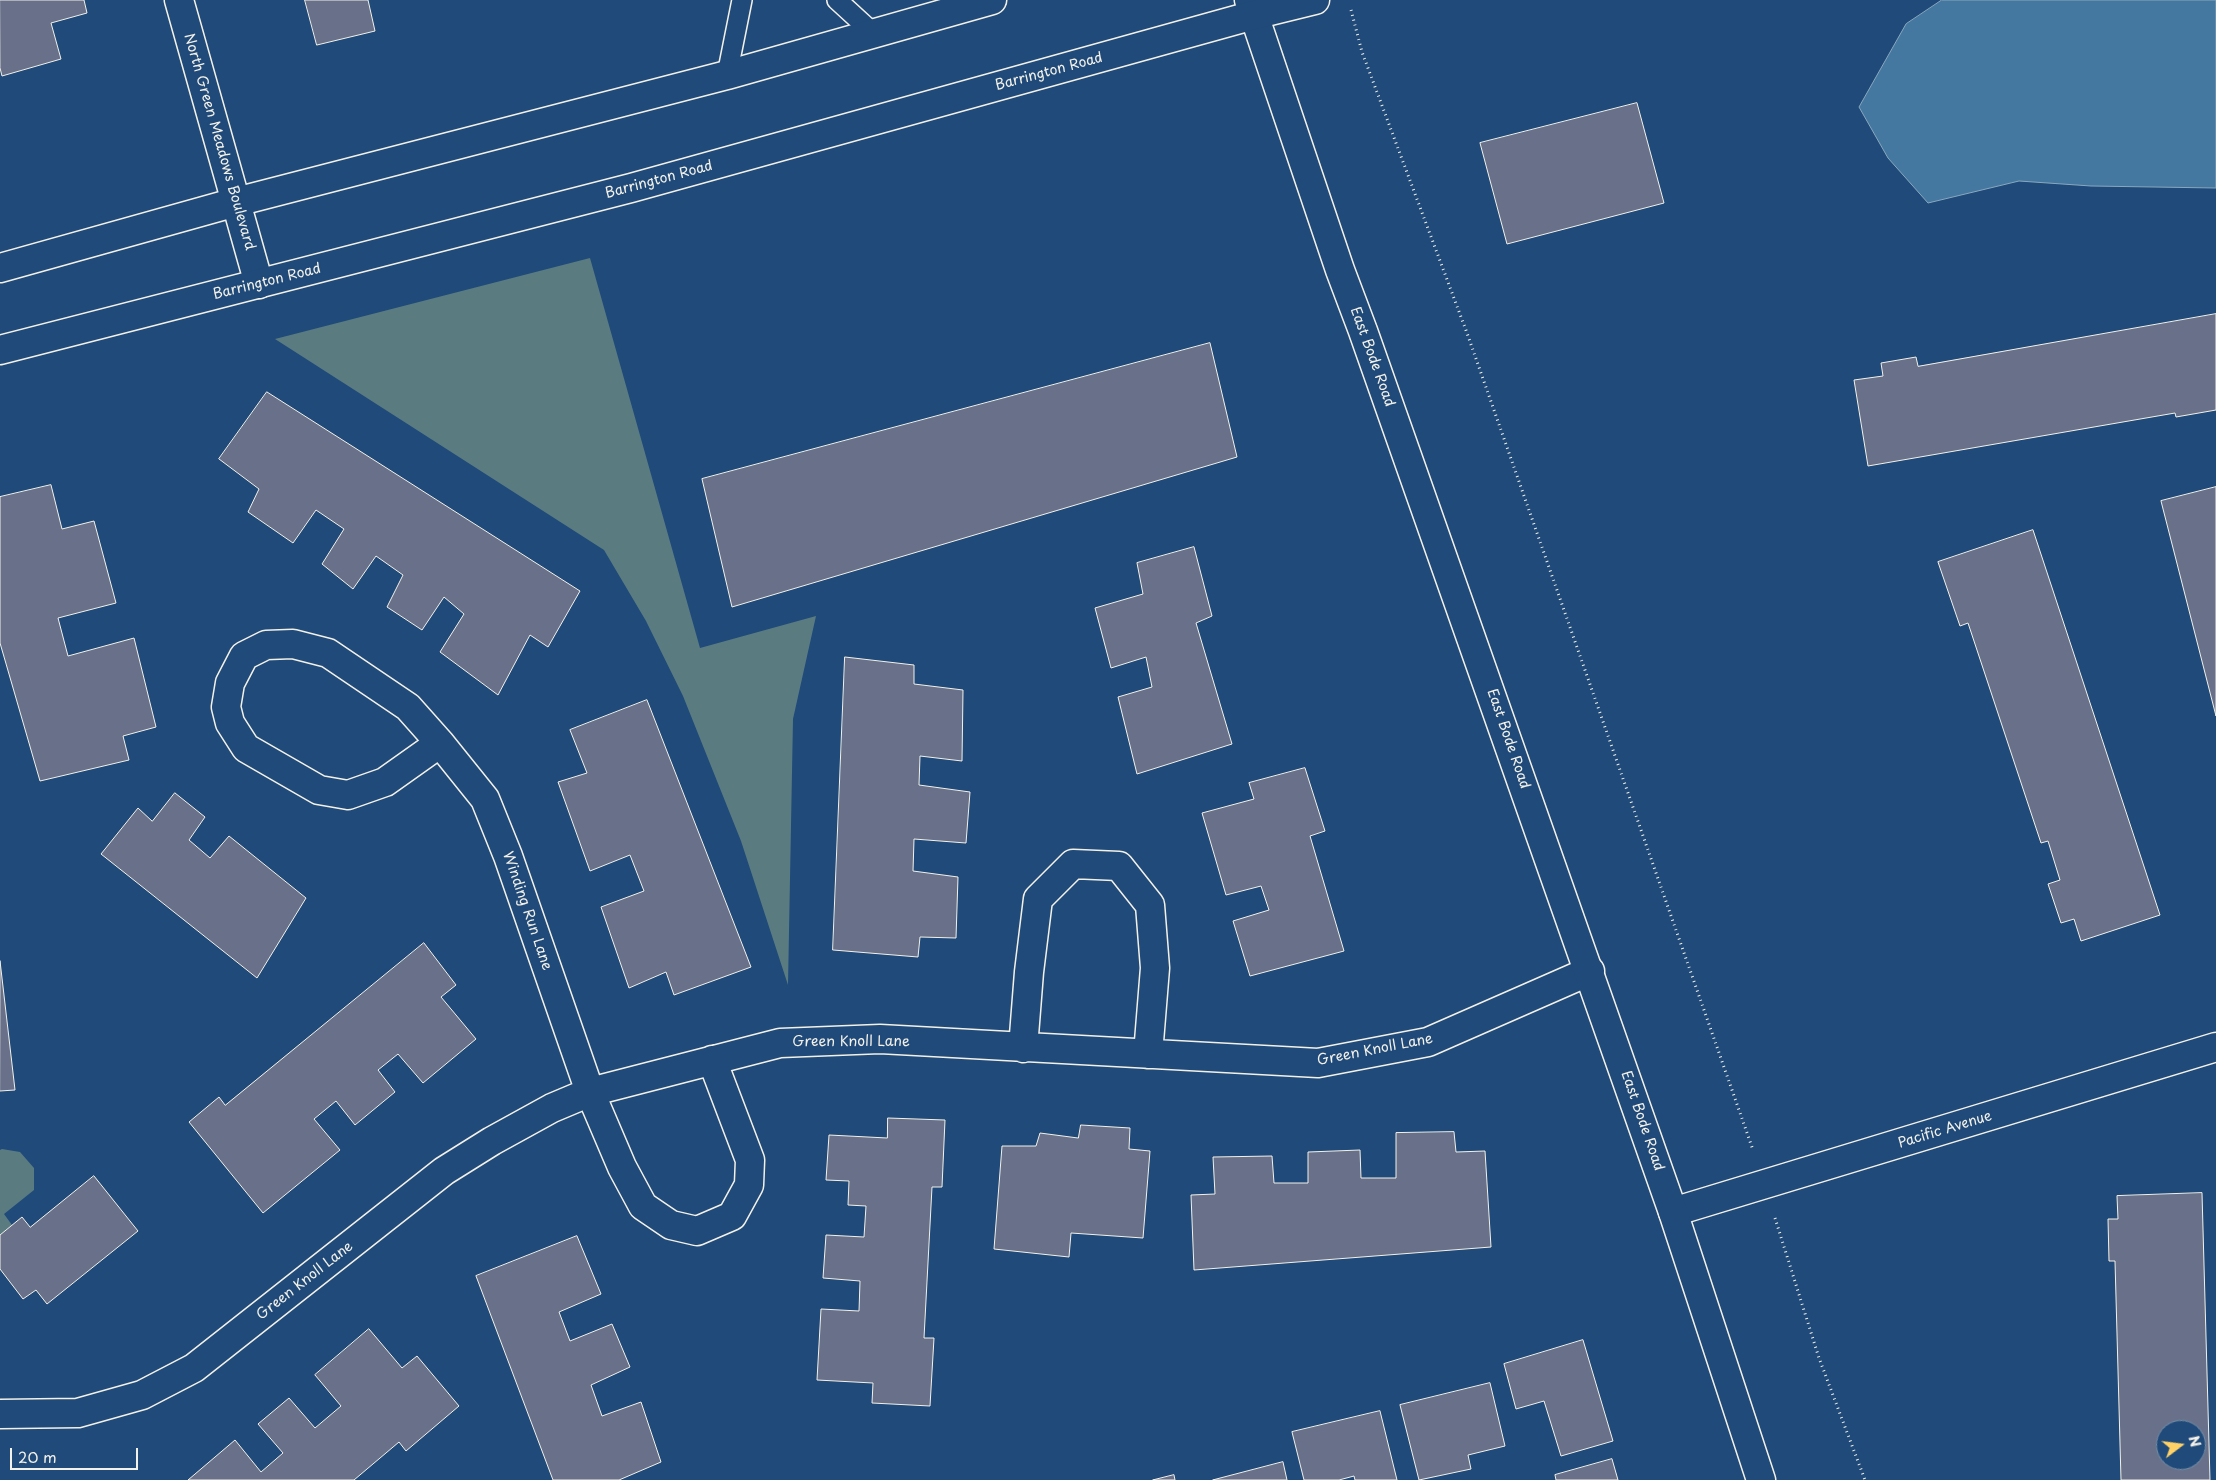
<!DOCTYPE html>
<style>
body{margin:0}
#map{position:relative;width:2216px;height:1480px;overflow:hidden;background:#1f4a7a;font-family:"Playpen Sans",sans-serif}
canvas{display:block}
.north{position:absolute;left:2156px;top:1420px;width:50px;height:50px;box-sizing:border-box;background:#1f4a7a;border:1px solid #748da6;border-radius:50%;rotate:75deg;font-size:14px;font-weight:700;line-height:20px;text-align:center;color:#f4f1e8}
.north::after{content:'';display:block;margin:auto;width:18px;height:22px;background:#ffd166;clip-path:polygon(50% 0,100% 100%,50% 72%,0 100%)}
.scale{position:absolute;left:10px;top:1448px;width:128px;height:22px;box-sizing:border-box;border:2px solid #f4f1e8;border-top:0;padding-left:6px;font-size:15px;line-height:18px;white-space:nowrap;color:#f4f1e8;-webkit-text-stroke:4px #1f4a7a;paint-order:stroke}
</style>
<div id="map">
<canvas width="2216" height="1480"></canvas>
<div class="north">N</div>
<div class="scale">20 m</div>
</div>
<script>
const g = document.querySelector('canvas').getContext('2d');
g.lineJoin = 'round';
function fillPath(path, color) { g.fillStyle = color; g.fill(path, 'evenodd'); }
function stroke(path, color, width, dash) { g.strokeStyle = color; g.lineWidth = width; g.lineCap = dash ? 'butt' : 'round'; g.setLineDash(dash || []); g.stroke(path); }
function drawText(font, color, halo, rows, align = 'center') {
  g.font = font + ' "Playpen Sans",sans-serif'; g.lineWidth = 4; g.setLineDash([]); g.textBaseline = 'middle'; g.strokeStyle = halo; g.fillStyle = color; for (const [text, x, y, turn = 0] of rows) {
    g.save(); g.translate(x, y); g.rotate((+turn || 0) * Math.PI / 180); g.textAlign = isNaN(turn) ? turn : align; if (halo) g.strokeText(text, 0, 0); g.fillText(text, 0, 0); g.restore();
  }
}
const green = new Path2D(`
 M 590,258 L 700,648 L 816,616 L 793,719 L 788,985 L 741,841 L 683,696 L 646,621 L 604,550 L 275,339 Z
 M 2,1149 L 20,1152 L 34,1168 L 34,1190 L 4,1214 L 12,1225 L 0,1235 L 0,1150 Z`);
const water = new Path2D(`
 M 1942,0 L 2216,0 L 2216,188 L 2091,186 L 2019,181 L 1928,203 L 1888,158 L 1859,107 L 1906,24 Z`);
const building = new Path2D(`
 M 0,0 L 84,0 L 87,13 L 51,23 L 61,59 L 2,76 L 0,68 Z
 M 305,0 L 368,0 L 375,31 L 317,45 Z
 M 1637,103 L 1664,203 L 1507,244 L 1480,143 Z
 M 2216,314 L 2216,410 L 2176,417 L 2175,413 L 1868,466 L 1854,380 L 1883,376 L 1881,363 L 1916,357 L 1918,366 Z
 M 1210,343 L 1237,457 L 732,607 L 702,479 Z
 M 267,392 L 580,591 L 548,647 L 530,635 L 498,695 L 440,652 L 464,614 L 444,597 L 422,630 L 387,607 L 403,575 L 376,556 L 353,589 L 322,564 L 344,529 L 316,510 L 293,543 L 248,512 L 259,489 L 219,459 Z
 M 51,485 L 62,529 L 94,521 L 116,603 L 58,618 L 68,656 L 134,638 L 156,727 L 123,736 L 129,760 L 40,781 L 0,643 L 0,497 Z
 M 2216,487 L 2216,716 L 2161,501 Z
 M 2033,530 L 2160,915 L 2081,941 L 2074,919 L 2061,923 L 2048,884 L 2060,880 L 2048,841 L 2041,843 L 1968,623 L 1960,626 L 1938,562 Z
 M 1194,547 L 1212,616 L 1196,623 L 1232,744 L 1137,774 L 1118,697 L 1152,687 L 1146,657 L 1111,668 L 1095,608 L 1143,594 L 1137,563 Z
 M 845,657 L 914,665 L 914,684 L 963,690 L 962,761 L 920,756 L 919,785 L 970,792 L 966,843 L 914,839 L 913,871 L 958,877 L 956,938 L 920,937 L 918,957 L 833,950 Z
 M 647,700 L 751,967 L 674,995 L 666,972 L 629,988 L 601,907 L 644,891 L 630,855 L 590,871 L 558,782 L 587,773 L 570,730 Z
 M 1305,768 L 1325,831 L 1310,836 L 1344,951 L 1250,976 L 1233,921 L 1269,910 L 1261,886 L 1226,895 L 1202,813 L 1254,799 L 1249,783 Z
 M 175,793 L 205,817 L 189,840 L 210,858 L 229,836 L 306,898 L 257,978 L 101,854 L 138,808 L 152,821 Z
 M 424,943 L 456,985 L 441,997 L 476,1039 L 423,1083 L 398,1054 L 378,1070 L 395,1092 L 355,1125 L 336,1101 L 314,1119 L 340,1150 L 263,1213 L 189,1122 L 219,1097 L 225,1105 Z
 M 0,961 L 15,1090 L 0,1091 Z
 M 888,1118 L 945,1120 L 942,1187 L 932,1187 L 924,1338 L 934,1338 L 930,1406 L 872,1403 L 873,1383 L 817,1380 L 821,1309 L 859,1311 L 860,1281 L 823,1278 L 826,1235 L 864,1237 L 866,1206 L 848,1205 L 849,1181 L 826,1180 L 829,1135 L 887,1138 Z
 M 1081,1125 L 1130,1128 L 1129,1149 L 1150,1151 L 1143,1238 L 1071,1233 L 1069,1257 L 994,1249 L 1002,1146 L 1036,1146 L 1040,1133 L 1078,1138 Z
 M 1454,1132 L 1456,1152 L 1485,1151 L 1491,1247 L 1194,1270 L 1191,1195 L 1215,1194 L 1213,1157 L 1272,1156 L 1274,1183 L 1308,1183 L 1308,1152 L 1360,1150 L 1361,1178 L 1396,1178 L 1396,1133 Z
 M 94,1176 L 138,1231 L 47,1304 L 36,1290 L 23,1299 L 0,1269 L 0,1235 L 22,1217 L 30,1227 Z
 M 2202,1193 L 2210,1480 L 2121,1480 L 2115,1261 L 2109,1261 L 2108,1219 L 2118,1219 L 2117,1196 ZM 2166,1430 L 2196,1430 L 2196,1460 L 2166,1460 Z
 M 577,1236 L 601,1294 L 559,1312 L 570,1341 L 612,1324 L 630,1367 L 591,1385 L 602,1416 L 641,1402 L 661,1462 L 619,1480 L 553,1480 L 476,1276 Z
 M 369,1329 L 402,1368 L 417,1356 L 459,1406 L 406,1451 L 399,1442 L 354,1480 L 188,1480 L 235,1440 L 261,1472 L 283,1453 L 258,1424 L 289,1398 L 315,1428 L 341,1406 L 315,1375 Z
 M 1583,1340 L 1613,1441 L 1561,1456 L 1544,1401 L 1516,1409 L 1504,1364 Z
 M 1490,1383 L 1505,1446 L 1468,1455 L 1471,1469 L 1419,1480 L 1400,1405 Z
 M 1380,1411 L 1397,1480 L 1355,1480 L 1354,1476 L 1339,1480 L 1304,1480 L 1292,1432 Z
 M 1612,1459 L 1618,1480 L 1556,1480 L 1555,1475 Z
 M 1283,1462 L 1287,1480 L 1213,1480 Z
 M 1174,1475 L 1175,1480 L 1153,1480 Z`);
const path = new Path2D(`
 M 1351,10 L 1362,52 L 1467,333 L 1753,1150
 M 1775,1218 L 1819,1358 L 1865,1480`);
const service = new Path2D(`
 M 837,0 L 873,33
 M 727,75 L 742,0`);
const minor = new Path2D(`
 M 179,0 L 259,284
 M 440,743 L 385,782 L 348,795 L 319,790 L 246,748 L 230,723 L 226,707 L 230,683 L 244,656 L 266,645 L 293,644 L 328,653 L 408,707 L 440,743 L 485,799 L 508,856 L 590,1092 L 622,1167 L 643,1206 L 671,1225 L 697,1231 L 732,1216 L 749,1185 L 750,1160 L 712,1060
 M 1023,1048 L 1029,972 L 1038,899 L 1073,864 L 1119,866 L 1150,905 L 1155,968 L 1148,1054
 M 1673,1212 L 2216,1047
 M 0,1414 L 78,1413 L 142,1395 L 194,1368 L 444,1171 L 492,1141 L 552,1108 L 590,1092 L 780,1043 L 880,1039 L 1318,1063 L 1428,1042 L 1590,971`);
const tertiary = new Path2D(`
 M 1249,0 L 1340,270 L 1363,331 L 1673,1212 L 1761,1480`);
const secondary = new Path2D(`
 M 0,268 L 236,202 L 727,75 L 992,0
 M 0,350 L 631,188 L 1254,15 L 1315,0`);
const streetNames = [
 ["Barrington Road",1049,72,-15],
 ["North Green Meadows Boulevard",219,142,74],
 ["Barrington Road",659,180,-15],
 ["Barrington Road",267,282,-14],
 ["East Bode Road",1372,357,70],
 ["East Bode Road",1508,739,71],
 ["Winding Run Lane",527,911,71],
 ["Green Knoll Lane",851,1042],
 ["Green Knoll Lane",1375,1050,-11],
 ["East Bode Road",1642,1121,71],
 ["Pacific Avenue",1945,1130,-17],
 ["Green Knoll Lane",305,1281,-38]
];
fillPath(green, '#5a7c80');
fillPath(water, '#4478a1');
stroke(water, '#8aa8bd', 1);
fillPath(building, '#69718a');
stroke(building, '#f4f1e8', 1);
stroke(service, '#f4f1e8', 22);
stroke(minor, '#f4f1e8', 31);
stroke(tertiary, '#f4f1e8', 31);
stroke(secondary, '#f4f1e8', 31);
stroke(path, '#f4f1e8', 3, [1, 4]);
stroke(service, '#1f4a7a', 19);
stroke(minor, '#1f4a7a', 28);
stroke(tertiary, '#1f4a7a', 28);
stroke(secondary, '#1f4a7a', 28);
drawText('14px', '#f4f1e8', '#1f4a7a', streetNames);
</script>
